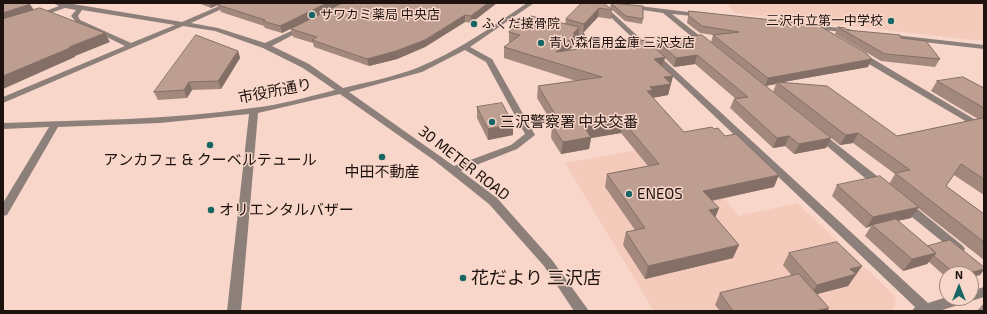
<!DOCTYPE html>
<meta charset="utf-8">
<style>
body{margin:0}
#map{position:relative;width:987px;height:314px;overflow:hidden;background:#f8d6c9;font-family:"Exo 2",sans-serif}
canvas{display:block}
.frame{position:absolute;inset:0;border:4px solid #1d120d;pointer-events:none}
.north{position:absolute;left:939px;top:266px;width:40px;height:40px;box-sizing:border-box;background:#f8d6c9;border:1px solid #a0887e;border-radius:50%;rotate:0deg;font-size:11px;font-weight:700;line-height:16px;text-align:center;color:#1d120d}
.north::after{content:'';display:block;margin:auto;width:14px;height:18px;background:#186664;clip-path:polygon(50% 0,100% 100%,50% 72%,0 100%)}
</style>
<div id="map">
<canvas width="987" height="314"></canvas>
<div class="frame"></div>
<div class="north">N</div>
</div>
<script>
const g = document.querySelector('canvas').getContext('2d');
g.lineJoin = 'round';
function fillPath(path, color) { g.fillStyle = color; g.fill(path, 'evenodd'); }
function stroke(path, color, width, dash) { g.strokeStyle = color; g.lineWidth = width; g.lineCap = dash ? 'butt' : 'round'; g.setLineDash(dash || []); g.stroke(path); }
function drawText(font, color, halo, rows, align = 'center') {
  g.font = font + ' "Exo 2","Noto Sans JP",sans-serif'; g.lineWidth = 3; g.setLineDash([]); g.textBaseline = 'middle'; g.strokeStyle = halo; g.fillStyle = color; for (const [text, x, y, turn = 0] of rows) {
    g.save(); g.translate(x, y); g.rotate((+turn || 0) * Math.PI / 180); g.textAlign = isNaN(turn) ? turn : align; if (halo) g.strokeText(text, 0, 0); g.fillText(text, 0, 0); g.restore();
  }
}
const built = new Path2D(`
 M 727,3 L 984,3 L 984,41 L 734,13 Z
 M 678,143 L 739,216 L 797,203 L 896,297 L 894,309 L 886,311 L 654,311 L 565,163 Z`);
const minor = new Path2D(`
 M 53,3 L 67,3 L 182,22 L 226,3 L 235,3 L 191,23 L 218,28 L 265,43 L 302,26 L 306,26 L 306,28 L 272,46 L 309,64 L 343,88 C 368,82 393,77 417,68 C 456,52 492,27 527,3 L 534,3 L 470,47 L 492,59 L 535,135 L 517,149 L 461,171 L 497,198 L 552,260 L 589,311 L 574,311 L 544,266 L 489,204 L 435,161 L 340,94 L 258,113 L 241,311 L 227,311 L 249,114 L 160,123 L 58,127 L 7,215 L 3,216 L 3,203 L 49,127 L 3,129 L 3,123 C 86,120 169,120 252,108 C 280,105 308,97 335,90 L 303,68 L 263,48 L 215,31 L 183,26 L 3,103 L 3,97 L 125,46 L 76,22 L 71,16 L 76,10 L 65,8 L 39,17 L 35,17 L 35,15 L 59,6 ZM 82,10 L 175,25 L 131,43 L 80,20 L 78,16 ZM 465,50 L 486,62 L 525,134 L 511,145 L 454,166 L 349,92 L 422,72 Z
 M 600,5 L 604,5 L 928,303 L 947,297 L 971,298 L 971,291 L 984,287 L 984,297 L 939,311 L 912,311 L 915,307 L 600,7 Z
 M 631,5 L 704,14 L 704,16 L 702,17 L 672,14 L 710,44 L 709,46 L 703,46 L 663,13 L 629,8 L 629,6 Z
 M 812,25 L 849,29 L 853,31 L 849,33 L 810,28 L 808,27 Z
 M 562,29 L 584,33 L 585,35 L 584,37 L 562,33 Z
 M 886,34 L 984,45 L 984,49 L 889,38 L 886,38 Z
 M 857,53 L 863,53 L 984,125 L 984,132 L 857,57 Z
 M 818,131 L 821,132 L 886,183 L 887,186 L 886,189 L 878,189 L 815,136 L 813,134 L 815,132 Z
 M 905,201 L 909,202 L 963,246 L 965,249 L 963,252 L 959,254 L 955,252 L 901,208 L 899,205 L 901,202 Z`);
const wall = new Path2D(`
 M 198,3 L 222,3 L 211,8 Z
 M 343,3 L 282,33 L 265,28 L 264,26 L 221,12 L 218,5 Z
 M 497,3 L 471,23 L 465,22 L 425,47 L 397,59 L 369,66 L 314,47 L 313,43 L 293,37 L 291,29 Z
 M 582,3 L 612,10 L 611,19 L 598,17 L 583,33 L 579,32 L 578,38 L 575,40 L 575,45 L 569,50 L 656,49 L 657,41 L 702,35 L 826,148 L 794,154 L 785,146 L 773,148 L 730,108 L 734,99 L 736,99 L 695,64 L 674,67 L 665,58 L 663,66 L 673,76 L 668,95 L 653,98 L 684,132 L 774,187 L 712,201 L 715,217 L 733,258 L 645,279 L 623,245 L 626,232 L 635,230 L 605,187 L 607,174 L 648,166 L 621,133 L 591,138 L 589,149 L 561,154 L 551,138 L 552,126 L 554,126 L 537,98 L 538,86 L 576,81 L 504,58 L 504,47 L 510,43 L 509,42 L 509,32 L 565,24 L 566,19 Z
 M 611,3 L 643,19 L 642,24 L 625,21 L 610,8 Z
 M 629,3 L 643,3 L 642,4 Z
 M 689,11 L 868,67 L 783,82 L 897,136 L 978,119 L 931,91 L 937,81 L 984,88 L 984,195 L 954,175 L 946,186 L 984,214 L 984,260 L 918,208 L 911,218 L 898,221 L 928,246 L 984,267 L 984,270 L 980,275 L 971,277 L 971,274 L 947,274 L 947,278 L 929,262 L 927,264 L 903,271 L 865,236 L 871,226 L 866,228 L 832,196 L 837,185 L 889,184 L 895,174 L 853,143 L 840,145 L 773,92 L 776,84 L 765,86 L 711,42 L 713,35 L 700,33 L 687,23 Z
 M 838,27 L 847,30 L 901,38 L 940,59 L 935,67 L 881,61 L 835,34 Z
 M 238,51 L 240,58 L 221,89 L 192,90 L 187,98 L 158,100 L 154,92 Z
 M 477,107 L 513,135 L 488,140 L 477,118 Z
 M 789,253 L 862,266 L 848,286 L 817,294 L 827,311 L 720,311 L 715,305 L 720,293 L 792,276 L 783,265 Z
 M 984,303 L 984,311 L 977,311 Z`);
const shadedWall = new Path2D(`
 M 210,3 L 222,3 L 211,8 Z
 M 327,3 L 343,3 L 282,33 L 280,26 Z
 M 488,3 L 497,3 L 471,23 L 471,16 Z
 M 30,4 L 35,12 L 3,23 L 3,13 Z
 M 599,8 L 598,17 L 583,33 L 584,24 Z
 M 465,15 L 465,22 L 425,47 L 397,59 L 369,66 L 367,59 Z
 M 579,27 L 578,38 L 575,40 L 575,45 L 555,62 L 556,52 Z
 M 105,33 L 110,42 L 75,56 L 75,57 L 3,89 L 3,76 L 69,47 Z
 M 238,51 L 240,58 L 221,89 L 218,81 Z
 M 697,55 L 695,64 L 674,67 L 676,58 Z
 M 665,57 L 662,68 L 654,59 Z
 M 872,59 L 868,67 L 778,83 L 777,82 L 776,84 L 765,86 L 768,78 Z
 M 673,76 L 668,95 L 651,98 L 647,91 L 650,87 L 664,77 Z
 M 189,82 L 192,90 L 187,98 L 184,90 Z
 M 623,121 L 621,133 L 591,138 L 589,149 L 561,154 L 563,142 L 584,127 Z
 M 513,124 L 513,135 L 488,140 L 488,129 Z
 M 858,133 L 853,143 L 840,145 L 846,135 Z
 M 789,136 L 785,146 L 773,148 L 777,138 Z
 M 831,138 L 826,148 L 794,154 L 799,144 Z
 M 779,175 L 774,187 L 699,203 L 703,191 Z
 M 919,207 L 911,218 L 873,226 L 872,225 L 871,226 L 866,228 L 873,217 Z
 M 719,208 L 714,221 L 709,210 Z
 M 739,245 L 733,258 L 645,279 L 648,266 Z
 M 936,253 L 927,264 L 903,271 L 912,259 Z
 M 862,266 L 848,286 L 810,296 L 817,285 L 850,269 Z
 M 984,269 L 984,270 L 980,275 L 971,277 L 971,274 L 965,274 Z
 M 829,308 L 827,311 L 816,311 Z`);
const building = new Path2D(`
 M 3,3 L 29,3 L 30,4 L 3,13 Z
 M 223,3 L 327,3 L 280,26 L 263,21 L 265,20 L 218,5 Z
 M 343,3 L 488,3 L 471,16 L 465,15 L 425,40 L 396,51 L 367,59 L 312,40 L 317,37 L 291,29 Z
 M 582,3 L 604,3 L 612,10 L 599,8 L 584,24 L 566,19 Z
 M 611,3 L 643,6 L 643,19 L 626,16 Z
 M 40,8 L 105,33 L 69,47 L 70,48 L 3,76 L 3,19 Z
 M 689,11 L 818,25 L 866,53 L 872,59 L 768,78 L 713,35 L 739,32 L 702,26 L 689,16 Z
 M 531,16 L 579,27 L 573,34 L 576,34 L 556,52 L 646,40 L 665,57 L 654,59 L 673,76 L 664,77 L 671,84 L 650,87 L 653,90 L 647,91 L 684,132 L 712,127 L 714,129 L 718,128 L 725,136 L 736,134 L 779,175 L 703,191 L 719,208 L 709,210 L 739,245 L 648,266 L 626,232 L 645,228 L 607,174 L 659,164 L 623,121 L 584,127 L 591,137 L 563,142 L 552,126 L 561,124 L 538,86 L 602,77 L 504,47 L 520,35 L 509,32 Z
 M 838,27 L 845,28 L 847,30 L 900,35 L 901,38 L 926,41 L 940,59 L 885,54 Z
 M 196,35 L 238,51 L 218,81 L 189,82 L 184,90 L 154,92 Z
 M 702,35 L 831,138 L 799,144 L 789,136 L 777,138 L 734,99 L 748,97 L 697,55 L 676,58 L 657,41 Z
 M 963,77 L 984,88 L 984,108 L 937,81 Z
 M 777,82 L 827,86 L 897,136 L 982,118 L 984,119 L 984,179 L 961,164 L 946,186 L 984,214 L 984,242 L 895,173 L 910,170 L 858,133 L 846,135 Z
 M 502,103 L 513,124 L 488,129 L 477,107 Z
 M 880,176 L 919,207 L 873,217 L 837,185 Z
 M 896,219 L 936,253 L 912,259 L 872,225 Z
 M 950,240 L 984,267 L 984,269 L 965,274 L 955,274 L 934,256 L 936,253 L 928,246 Z
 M 837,242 L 862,266 L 850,269 L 856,274 L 817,285 L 789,253 Z
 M 799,274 L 829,308 L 816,311 L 733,311 L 720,293 Z`);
const markers = [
 [312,15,4,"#186664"],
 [891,21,4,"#186664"],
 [474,24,4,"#186664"],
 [541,43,4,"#186664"],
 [492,122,4,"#186664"],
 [210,145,4,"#186664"],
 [382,157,4,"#186664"],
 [629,194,4,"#186664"],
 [211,210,4,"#186664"],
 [463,278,4,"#186664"]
];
const farPoinames = [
 ["サワカミ薬局 中央店",320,15],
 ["三沢市立第一中学校",883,21,"right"],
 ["ふくだ接骨院",482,24],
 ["青い森信用金庫 三沢支店",549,43]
];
const streetNames = [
 ["市役所通り",275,91,-11],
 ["30 METER ROAD",464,163,38]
];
const poiNames = [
 ["三沢警察署 中央交番",500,122],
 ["アンカフェ & クーベルテュール",210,160,"center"],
 ["中田不動産",382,172,"center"],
 ["ENEOS",637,194],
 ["オリエンタルバザー",219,210]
];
const nearPoinames = [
 ["花だより 三沢店",471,278]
];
fillPath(built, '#f4caba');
fillPath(minor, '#8d7f7a');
fillPath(wall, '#a3887d');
fillPath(shadedWall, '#846f66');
fillPath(building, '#bd9e91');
stroke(building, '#846f66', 1);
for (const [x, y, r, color] of markers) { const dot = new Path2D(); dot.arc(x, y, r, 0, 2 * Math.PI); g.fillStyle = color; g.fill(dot); stroke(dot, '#f8d6c9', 1.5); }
drawText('13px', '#1d120d', '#f8d6c9', farPoinames, 'left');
drawText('15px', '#1d120d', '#f8d6c9', streetNames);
drawText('15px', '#1d120d', '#f8d6c9', poiNames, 'left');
drawText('18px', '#1d120d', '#f8d6c9', nearPoinames, 'left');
</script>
